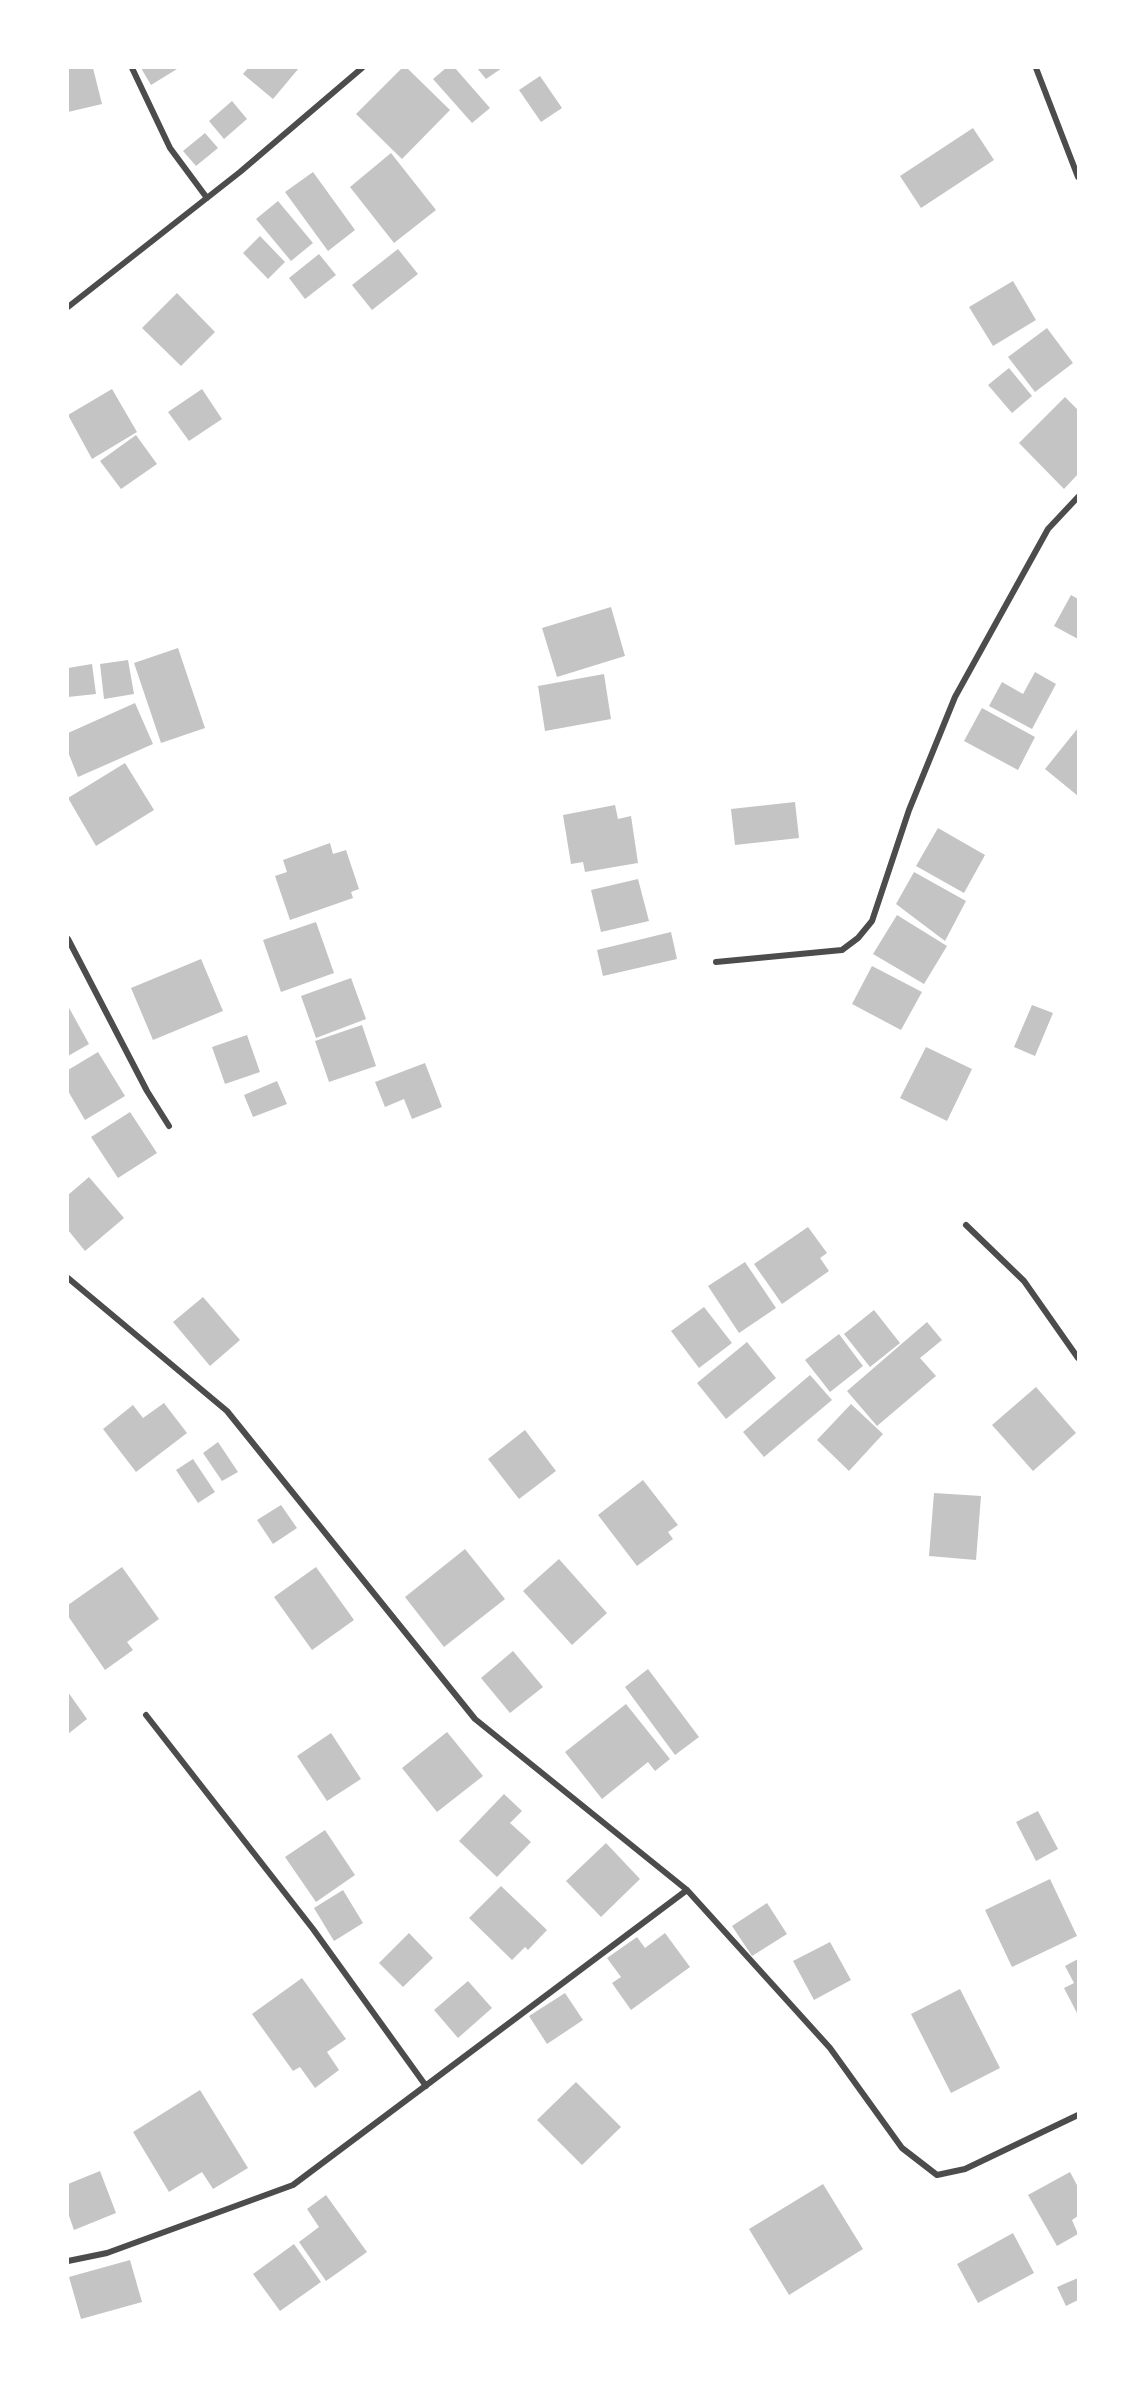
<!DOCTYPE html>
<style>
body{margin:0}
#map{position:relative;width:1146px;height:2393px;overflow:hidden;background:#fff;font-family:"IBM Plex Sans",sans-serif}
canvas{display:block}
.frame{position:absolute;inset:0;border:69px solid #fff;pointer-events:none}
</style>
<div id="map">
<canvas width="1146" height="2393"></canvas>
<div class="frame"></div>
</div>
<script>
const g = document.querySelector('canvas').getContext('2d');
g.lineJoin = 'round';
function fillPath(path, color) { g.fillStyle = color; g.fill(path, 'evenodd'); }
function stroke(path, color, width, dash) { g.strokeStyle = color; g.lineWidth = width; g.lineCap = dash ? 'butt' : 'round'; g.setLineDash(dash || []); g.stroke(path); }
const building = new Path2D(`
 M 68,68 L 93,68 L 102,104 L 68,112 Z
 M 141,68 L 176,68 L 177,69 L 151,85 Z
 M 248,68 L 299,68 L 273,99 L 243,74 Z
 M 402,68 L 407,68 L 450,110 L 402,159 L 356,114 Z
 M 446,68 L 455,68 L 490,108 L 472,123 L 433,79 Z
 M 477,68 L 502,68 L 486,79 Z
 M 540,76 L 562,108 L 541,122 L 519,90 Z
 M 232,101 L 247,119 L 224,139 L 209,121 Z
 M 973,128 L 994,160 L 921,208 L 900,176 Z
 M 205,133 L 218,148 L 196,166 L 183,151 Z
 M 391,153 L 436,210 L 394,243 L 350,187 Z
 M 313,172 L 355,230 L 328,251 L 285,192 Z
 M 278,201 L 313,243 L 291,261 L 256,219 Z
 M 260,236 L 285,262 L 268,279 L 243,253 Z
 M 398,249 L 418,274 L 372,310 L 352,285 Z
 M 319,254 L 336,275 L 305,299 L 289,278 Z
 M 1013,281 L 1036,320 L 993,346 L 969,307 Z
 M 177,293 L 215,332 L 181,366 L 142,328 Z
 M 1047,328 L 1073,363 L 1035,392 L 1008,357 Z
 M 1009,368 L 1032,396 L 1012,413 L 988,385 Z
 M 112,389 L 137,432 L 92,459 L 68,415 Z
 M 202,389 L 222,419 L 189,441 L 168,412 Z
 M 1065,397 L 1078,410 L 1078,474 L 1064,489 L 1019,443 Z
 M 136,435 L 157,464 L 121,489 L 100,461 Z
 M 1071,595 L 1078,599 L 1078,639 L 1054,626 Z
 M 611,607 L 625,656 L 557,677 L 542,628 Z
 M 178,648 L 205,728 L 161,743 L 134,663 Z
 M 128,660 L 134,694 L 104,699 L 100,664 Z
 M 92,664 L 96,694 L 68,697 L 68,668 Z
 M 1035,672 L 1056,684 L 1032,729 L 989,706 L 1002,682 L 1023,694 Z
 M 604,674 L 611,719 L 545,731 L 538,686 Z
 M 135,703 L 153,744 L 78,777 L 68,752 L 68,733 Z
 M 982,708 L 1035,737 L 1018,770 L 964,741 Z
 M 1078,728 L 1078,796 L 1045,769 Z
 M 125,763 L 154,810 L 96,846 L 68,798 Z
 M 795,802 L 799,838 L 735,845 L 731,809 Z
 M 615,805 L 618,819 L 631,816 L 638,863 L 585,872 L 583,862 L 571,864 L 563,815 Z
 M 938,828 L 985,855 L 964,893 L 916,866 Z
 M 330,843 L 333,854 L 346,850 L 359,889 L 351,892 L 353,898 L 290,920 L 275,876 L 287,872 L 283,860 Z
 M 914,872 L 966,901 L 945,941 L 896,904 Z
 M 638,879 L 649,921 L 601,932 L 591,890 Z
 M 897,915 L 947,946 L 924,984 L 873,954 Z
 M 316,922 L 334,973 L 281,992 L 263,940 Z
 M 671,932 L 677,959 L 603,976 L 597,950 Z
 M 201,959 L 223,1011 L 153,1040 L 131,988 Z
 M 872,966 L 922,992 L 901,1030 L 852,1004 Z
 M 351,978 L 366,1019 L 316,1038 L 301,996 Z
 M 1032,1005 L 1053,1013 L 1035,1056 L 1014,1047 Z
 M 68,1006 L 89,1044 L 68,1056 Z
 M 362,1025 L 376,1066 L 329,1082 L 315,1041 Z
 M 247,1035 L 260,1072 L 225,1084 L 212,1047 Z
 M 926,1047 L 972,1069 L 947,1121 L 900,1098 Z
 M 98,1052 L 125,1096 L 85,1120 L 68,1091 L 68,1070 Z
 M 425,1063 L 442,1107 L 412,1119 L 404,1099 L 385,1107 L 375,1082 Z
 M 277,1081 L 287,1104 L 253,1117 L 244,1095 Z
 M 130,1112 L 157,1153 L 118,1178 L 91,1137 Z
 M 89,1177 L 124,1218 L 85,1251 L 68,1230 L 68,1195 Z
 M 808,1227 L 827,1253 L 820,1258 L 829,1271 L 782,1304 L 754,1264 Z
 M 745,1262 L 776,1308 L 739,1333 L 708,1286 Z
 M 203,1297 L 240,1340 L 210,1366 L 173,1322 Z
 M 704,1307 L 732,1343 L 699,1368 L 671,1331 Z
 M 874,1310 L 900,1343 L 870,1367 L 844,1334 Z
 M 927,1322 L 942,1340 L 920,1358 L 936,1376 L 877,1426 L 847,1391 Z
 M 839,1334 L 863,1366 L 830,1392 L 805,1360 Z
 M 747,1342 L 776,1378 L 726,1419 L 697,1383 Z
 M 810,1375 L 832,1400 L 764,1457 L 743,1432 Z
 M 1036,1387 L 1076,1433 L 1033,1471 L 992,1425 Z
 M 164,1403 L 187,1433 L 136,1472 L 103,1429 L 133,1405 L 143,1418 Z
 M 851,1404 L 883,1434 L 849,1471 L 817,1440 Z
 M 525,1430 L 556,1471 L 519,1499 L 488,1459 Z
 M 218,1442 L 238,1472 L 222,1481 L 203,1453 Z
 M 193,1459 L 215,1492 L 198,1503 L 176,1470 Z
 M 643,1480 L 678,1525 L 668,1532 L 673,1539 L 637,1566 L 598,1515 Z
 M 934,1493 L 981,1496 L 976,1560 L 929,1556 Z
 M 281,1505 L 297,1528 L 273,1544 L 257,1520 Z
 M 465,1549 L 505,1599 L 444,1647 L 405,1597 Z
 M 559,1559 L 607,1613 L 572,1645 L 523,1591 Z
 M 122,1567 L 159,1619 L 127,1642 L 133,1650 L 105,1670 L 68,1616 L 68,1605 Z
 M 316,1567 L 354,1620 L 312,1650 L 274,1597 Z
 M 513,1651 L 543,1687 L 510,1713 L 481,1678 Z
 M 648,1669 L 699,1737 L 675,1755 L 625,1687 Z
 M 68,1692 L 87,1719 L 68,1734 Z
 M 626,1704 L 670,1759 L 655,1771 L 648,1762 L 602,1799 L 565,1752 Z
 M 447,1732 L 483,1776 L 437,1812 L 402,1768 Z
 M 331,1733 L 361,1779 L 327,1801 L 297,1756 Z
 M 504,1794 L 522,1811 L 510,1823 L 531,1842 L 497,1877 L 459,1841 Z
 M 1038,1811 L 1058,1849 L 1036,1861 L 1016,1822 Z
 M 325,1830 L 355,1875 L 316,1902 L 285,1857 Z
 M 606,1843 L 640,1879 L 601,1917 L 566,1881 Z
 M 1050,1879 L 1077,1936 L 1012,1967 L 985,1910 Z
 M 501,1886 L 547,1930 L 528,1950 L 525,1947 L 512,1960 L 469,1918 Z
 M 343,1890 L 363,1923 L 334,1941 L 314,1908 Z
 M 767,1903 L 787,1934 L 752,1956 L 732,1926 Z
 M 409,1933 L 433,1958 L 403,1987 L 379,1963 Z
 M 665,1933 L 690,1967 L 631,2010 L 612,1983 L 621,1977 L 607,1958 L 637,1937 L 645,1948 Z
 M 830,1942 L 851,1980 L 814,2000 L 793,1961 Z
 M 1078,1959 L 1078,2015 L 1064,1988 L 1074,1983 L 1065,1966 Z
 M 302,1978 L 346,2039 L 327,2052 L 339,2070 L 315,2088 L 300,2067 L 293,2071 L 252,2014 Z
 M 468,1981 L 492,2008 L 458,2038 L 434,2010 Z
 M 960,1989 L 1000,2068 L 951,2093 L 911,2014 Z
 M 565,1993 L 583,2020 L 547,2044 L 529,2016 Z
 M 576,2082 L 621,2127 L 582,2165 L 537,2120 Z
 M 200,2090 L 248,2168 L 213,2189 L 202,2172 L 169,2192 L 133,2132 Z
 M 100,2171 L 116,2213 L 74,2230 L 68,2213 L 68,2184 Z
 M 1070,2172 L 1078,2187 L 1078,2216 L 1072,2220 L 1078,2234 L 1057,2246 L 1028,2195 Z
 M 823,2184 L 863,2249 L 789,2295 L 749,2229 Z
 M 326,2195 L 367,2252 L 326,2281 L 299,2242 L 319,2227 L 307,2209 Z
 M 1013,2233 L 1034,2273 L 978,2303 L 957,2264 Z
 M 294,2244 L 321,2282 L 280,2311 L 253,2274 Z
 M 130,2260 L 142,2302 L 81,2319 L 69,2277 Z
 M 1078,2278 L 1078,2300 L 1066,2306 L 1057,2287 Z`);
const minor = new Path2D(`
 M 132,68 L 170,148 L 207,198
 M 1036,68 L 1078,177
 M 68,307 L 240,172 L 362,68
 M 68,939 L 147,1091 L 169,1126
 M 716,962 L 842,950 L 858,938 L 872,921 L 909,810 L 955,697 L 1048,529 L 1078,497
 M 966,1225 L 1024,1281 L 1078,1358
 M 68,1278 L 227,1411 L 475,1719 L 687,1890 L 830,2048 L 902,2148 L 937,2175 L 965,2169 L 1078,2115
 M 146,1715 L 313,1929 L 426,2086
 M 68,2261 L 107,2253 L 293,2185 L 687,1890`);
fillPath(building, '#c4c4c4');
stroke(minor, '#4c4c4c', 6);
</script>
